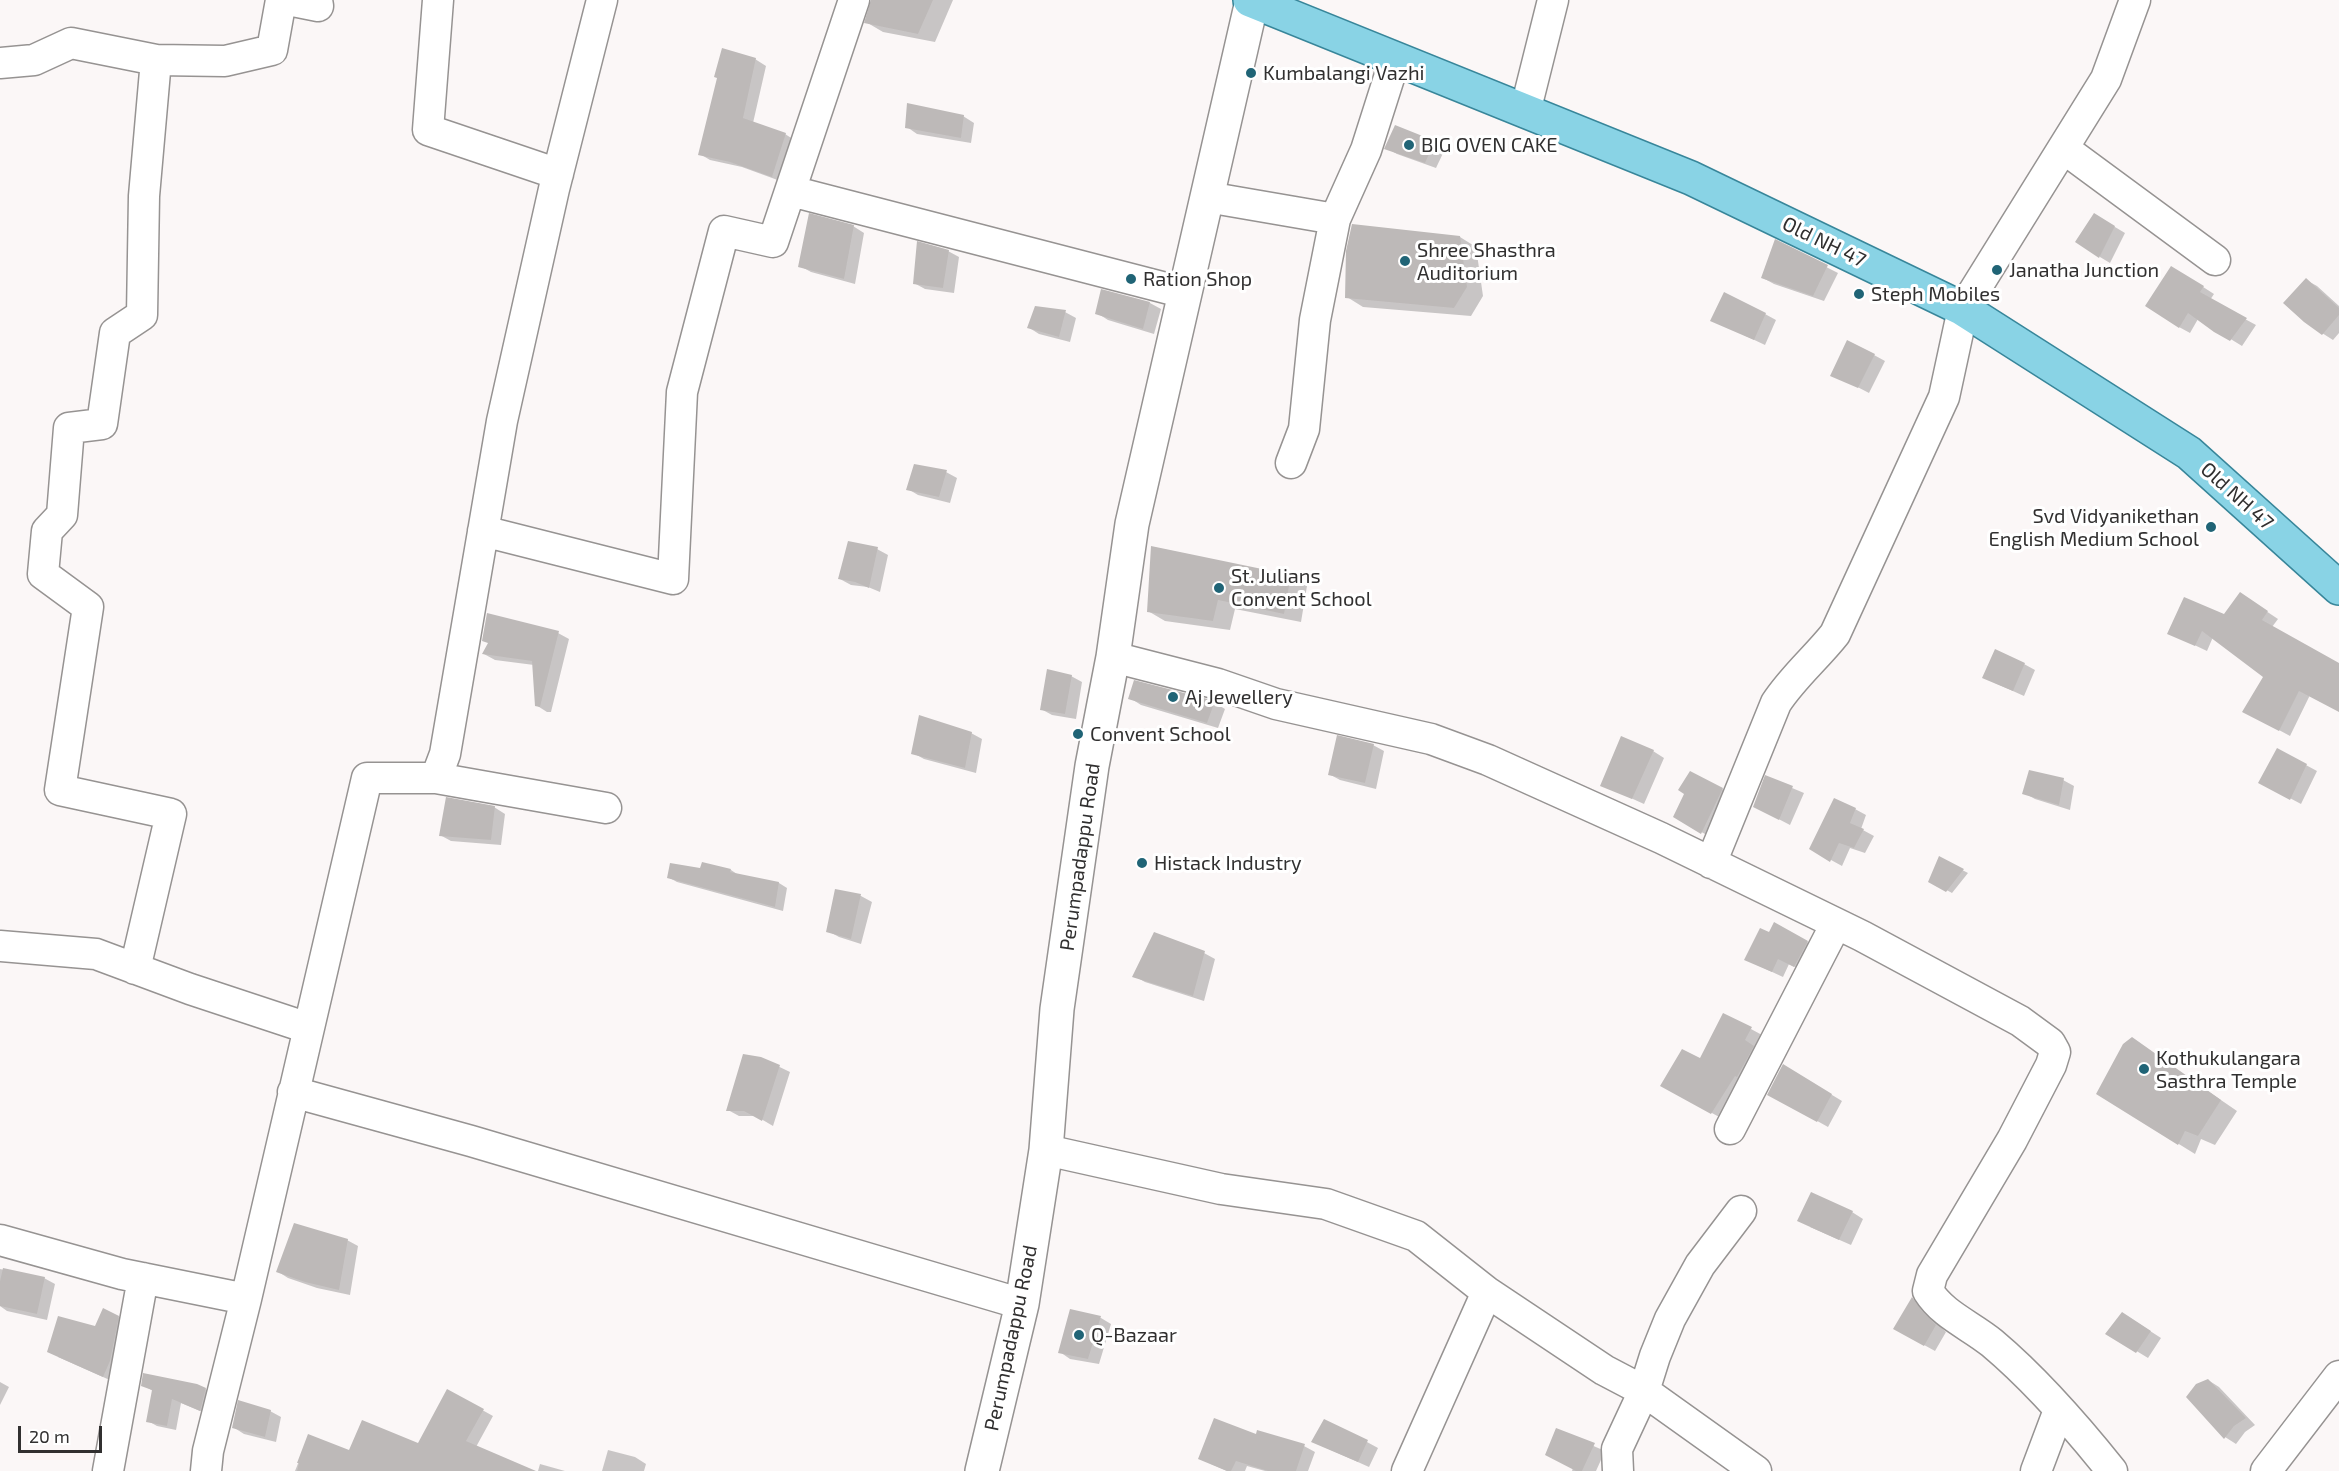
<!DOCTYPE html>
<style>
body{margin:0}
#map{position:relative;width:2339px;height:1471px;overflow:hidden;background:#fbf7f7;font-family:"Exo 2",sans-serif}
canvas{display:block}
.scale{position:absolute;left:18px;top:1426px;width:84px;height:27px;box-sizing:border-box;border:3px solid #313030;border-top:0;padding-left:8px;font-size:18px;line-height:21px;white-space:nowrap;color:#313030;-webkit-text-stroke:4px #fff;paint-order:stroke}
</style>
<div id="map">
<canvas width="2339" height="1471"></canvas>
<div class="scale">20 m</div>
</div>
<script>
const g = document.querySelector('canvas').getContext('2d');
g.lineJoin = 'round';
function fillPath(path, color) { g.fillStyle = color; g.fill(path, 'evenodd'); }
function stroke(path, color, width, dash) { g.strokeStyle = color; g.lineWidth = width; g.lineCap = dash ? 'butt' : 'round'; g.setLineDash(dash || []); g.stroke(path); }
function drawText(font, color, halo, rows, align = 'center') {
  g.font = font + ' "Exo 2",sans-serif'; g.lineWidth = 6; g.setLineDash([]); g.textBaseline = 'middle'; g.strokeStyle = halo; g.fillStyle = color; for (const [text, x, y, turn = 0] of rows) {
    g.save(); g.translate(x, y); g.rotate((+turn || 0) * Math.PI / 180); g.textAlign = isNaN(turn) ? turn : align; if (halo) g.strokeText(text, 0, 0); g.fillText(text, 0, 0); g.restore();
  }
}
const shadow = new Path2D(`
 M 871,0 L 953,0 L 935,42 L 883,32 L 866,22 Z
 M 755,59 L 766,66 L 753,123 L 785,134 L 796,141 L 783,182 L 742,167 L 710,160 L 700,154 Z
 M 963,116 L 974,123 L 971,143 L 917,134 L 907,127 Z
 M 1395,127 L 1445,149 L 1436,168 L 1397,154 L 1386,148 Z
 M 2095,215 L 2125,233 L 2110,263 L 2100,257 Z
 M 853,226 L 864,233 L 855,284 L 811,272 L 800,266 Z
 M 1460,237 L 1476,247 L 1483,296 L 1471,316 L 1363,307 L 1347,297 Z
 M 1775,241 L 1838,273 L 1824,301 L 1774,284 L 1763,278 Z
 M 948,251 L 959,257 L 954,293 L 925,289 L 914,283 Z
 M 2183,274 L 2214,294 L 2210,300 L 2256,325 L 2242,346 L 2198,319 L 2190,333 L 2179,327 Z
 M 2306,280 L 2317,286 L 2339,306 L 2339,333 L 2333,340 L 2322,333 Z
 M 1102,291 L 1150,303 L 1161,309 L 1154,334 L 1108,320 L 1097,313 Z
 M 1065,312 L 1076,318 L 1070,342 L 1039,334 L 1028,327 Z
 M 1765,314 L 1776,320 L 1765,345 L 1712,320 Z
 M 1874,355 L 1885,361 L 1869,393 L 1842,379 Z
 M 946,472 L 957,478 L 950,503 L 918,495 L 908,489 Z
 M 1153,547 L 1291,576 L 1307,586 L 1301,622 L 1235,609 L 1230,630 L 1165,621 L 1148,611 Z
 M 877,549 L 888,555 L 880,592 L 868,587 L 851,585 L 840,579 Z
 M 2251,601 L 2278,619 L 2272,627 L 2339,665 L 2339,711 L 2310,695 L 2290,736 L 2244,711 L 2265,676 L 2213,637 L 2207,651 L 2169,633 L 2224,616 Z
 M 558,633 L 569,639 L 551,712 L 547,712 L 536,705 L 534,665 L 495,660 L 484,654 Z
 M 2024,664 L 2035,670 L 2024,696 L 1995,683 Z
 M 1071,676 L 1082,682 L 1076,719 L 1052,715 L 1041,709 Z
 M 1135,682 L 1215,703 L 1225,709 L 1218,728 L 1141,705 L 1130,698 Z
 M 971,733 L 982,739 L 976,773 L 924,759 L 913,753 Z
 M 1373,745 L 1384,751 L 1376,789 L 1340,780 L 1329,774 Z
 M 2278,750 L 2317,771 L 2301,804 L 2271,788 Z
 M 1653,751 L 1664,758 L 1644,804 L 1602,785 Z
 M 1766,777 L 1804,793 L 1790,825 L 1765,812 Z
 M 2063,780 L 2074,786 L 2070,810 L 2035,799 L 2024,793 Z
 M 1722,789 L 1733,795 L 1712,838 L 1675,817 L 1686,794 Z
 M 494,807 L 505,814 L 501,845 L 451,841 L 440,835 Z
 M 1855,809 L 1866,815 L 1861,829 L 1874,836 L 1865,853 L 1850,848 L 1842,866 L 1811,849 Z
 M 1939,858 L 1968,873 L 1952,893 L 1930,881 Z
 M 703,864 L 731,870 L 740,876 L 779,883 L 787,888 L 783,911 L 677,882 L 668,877 L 701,869 Z
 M 836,890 L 861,896 L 872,902 L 861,944 L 839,937 L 828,931 Z
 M 1774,924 L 1818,948 L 1805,972 L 1789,964 L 1783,977 L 1757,965 Z
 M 1204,953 L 1215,959 L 1204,1001 L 1145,982 L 1134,976 Z
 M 1751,1029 L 1762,1035 L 1755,1048 L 1764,1053 L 1723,1119 L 1673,1092 L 1701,1060 Z
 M 2132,1039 L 2237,1111 L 2215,1145 L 2201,1139 L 2195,1154 L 2098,1094 Z
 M 761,1058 L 790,1072 L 773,1126 L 756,1116 L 739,1116 L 728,1110 Z
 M 1794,1072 L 1842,1101 L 1828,1127 L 1769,1094 Z
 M 1852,1212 L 1863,1219 L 1851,1245 L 1810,1227 Z
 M 347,1240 L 358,1246 L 350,1295 L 317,1288 L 288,1278 L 277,1271 Z
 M 0,1269 L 44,1278 L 55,1284 L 47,1320 L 7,1311 L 0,1306 Z
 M 1912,1299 L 1923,1305 L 1933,1319 L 1946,1332 L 1935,1351 L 1906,1335 Z
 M 1071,1311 L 1101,1318 L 1111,1324 L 1099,1364 L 1070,1359 L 1060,1352 Z
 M 118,1317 L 127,1322 L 112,1381 L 58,1357 L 96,1328 Z
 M 2133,1320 L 2161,1338 L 2148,1358 L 2107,1333 Z
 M 2208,1380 L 2219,1387 L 2255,1425 L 2245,1432 L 2236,1444 L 2225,1437 Z
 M 0,1382 L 9,1387 L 0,1405 Z
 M 143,1385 L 205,1389 L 215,1394 L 210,1415 L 181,1403 L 176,1430 L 157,1426 L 148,1421 L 153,1391 Z
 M 448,1391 L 493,1416 L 476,1447 L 534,1471 L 295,1471 L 309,1436 L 350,1452 L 418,1445 Z
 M 270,1411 L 281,1417 L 276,1442 L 244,1434 L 233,1427 Z
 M 1557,1430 L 1605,1451 L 1596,1471 L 1572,1471 L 1573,1468 Z
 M 1257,1436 L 1304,1446 L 1315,1452 L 1308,1471 L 1265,1471 L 1247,1466 L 1245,1471 L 1227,1471 L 1211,1464 Z
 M 1313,1442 L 1367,1442 L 1378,1448 L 1369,1467 Z
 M 608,1450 L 635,1457 L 646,1464 L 644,1471 L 602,1471 Z
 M 540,1464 L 565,1471 L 538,1471 Z`);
const building = new Path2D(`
 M 871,0 L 933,0 L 918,34 L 864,23 Z
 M 722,48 L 756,58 L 743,118 L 786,133 L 772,177 L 730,162 L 698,155 L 717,78 L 714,77 Z
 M 907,103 L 964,115 L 961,138 L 905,128 Z
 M 1395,125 L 1435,141 L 1425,163 L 1384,149 Z
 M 809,213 L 854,225 L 844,279 L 798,267 Z
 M 2094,213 L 2115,226 L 2099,258 L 2075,242 Z
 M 1352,224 L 1460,236 L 1467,287 L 1454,308 L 1345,298 L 1346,251 Z
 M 1775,239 L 1828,265 L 1813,296 L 1761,278 Z
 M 917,241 L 949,250 L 943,288 L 913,284 Z
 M 2171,266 L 2204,286 L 2200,292 L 2247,318 L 2230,341 L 2214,332 L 2188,313 L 2179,328 L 2145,306 Z
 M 2306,278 L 2339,308 L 2339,315 L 2322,335 L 2304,322 L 2283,303 Z
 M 1101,289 L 1150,302 L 1143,329 L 1095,314 Z
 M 1724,292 L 1766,313 L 1754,340 L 1710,321 Z
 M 1035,306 L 1066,310 L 1059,337 L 1027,328 Z
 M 1847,340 L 1875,354 L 1858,388 L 1830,376 Z
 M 914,464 L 947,470 L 939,497 L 906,490 Z
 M 848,541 L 878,547 L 869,588 L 855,582 L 838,579 Z
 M 1151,546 L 1291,575 L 1284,614 L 1218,600 L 1213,621 L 1147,612 Z
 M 2240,592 L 2268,611 L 2262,620 L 2339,663 L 2339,712 L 2299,691 L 2279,731 L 2242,712 L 2263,677 L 2202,631 L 2195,646 L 2167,634 L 2184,597 L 2224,614 Z
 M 487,613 L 559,631 L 540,707 L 535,706 L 532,661 L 482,654 L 488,643 L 482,641 Z
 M 1995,649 L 2025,663 L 2013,691 L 1982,678 Z
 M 1047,669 L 1072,675 L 1065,714 L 1040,710 Z
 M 1134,680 L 1215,701 L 1207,723 L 1128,699 Z
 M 919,715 L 972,732 L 965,768 L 911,754 Z
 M 1337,735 L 1374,744 L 1365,783 L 1328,775 Z
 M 1621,736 L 1654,750 L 1632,799 L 1600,786 Z
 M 2277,748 L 2307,764 L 2290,800 L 2258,783 Z
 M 2029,770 L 2064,778 L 2059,805 L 2022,794 Z
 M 1690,771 L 1723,788 L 1701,834 L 1673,817 L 1684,794 L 1678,790 Z
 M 1765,775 L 1793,786 L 1779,820 L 1753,807 Z
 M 446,797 L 495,806 L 491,840 L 439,836 Z
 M 1834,798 L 1856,808 L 1850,823 L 1864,829 L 1854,848 L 1839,843 L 1830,862 L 1809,849 Z
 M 1939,856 L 1964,869 L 1946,892 L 1928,882 Z
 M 702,862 L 731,869 L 730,872 L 779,882 L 775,907 L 667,878 L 670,863 L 700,868 Z
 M 835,889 L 861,894 L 851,939 L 826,932 Z
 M 1774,922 L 1808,941 L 1794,967 L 1778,959 L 1772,972 L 1744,960 L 1760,928 L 1769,932 Z
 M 1154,932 L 1205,951 L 1193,996 L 1132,977 Z
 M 1723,1013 L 1752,1027 L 1745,1040 L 1754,1046 L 1737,1077 L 1735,1076 L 1711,1114 L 1660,1086 L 1682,1049 L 1700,1058 Z
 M 2132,1037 L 2221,1100 L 2198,1136 L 2185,1131 L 2178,1145 L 2096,1094 L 2123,1044 Z
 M 743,1054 L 761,1057 L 780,1065 L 762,1121 L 744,1111 L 726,1111 Z
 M 1783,1064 L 1832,1094 L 1817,1122 L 1767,1095 Z
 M 1811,1192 L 1853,1211 L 1839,1240 L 1797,1221 Z
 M 294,1223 L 348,1239 L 339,1290 L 305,1282 L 276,1272 Z
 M 3,1268 L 45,1277 L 37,1314 L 0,1306 L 0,1281 Z
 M 1912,1297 L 1922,1311 L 1936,1325 L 1924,1346 L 1893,1329 Z
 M 103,1308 L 119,1316 L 110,1361 L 103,1377 L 47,1352 L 58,1316 L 95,1326 Z
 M 1070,1309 L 1101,1316 L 1088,1359 L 1058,1353 Z
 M 2122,1312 L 2151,1331 L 2136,1353 L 2105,1334 Z
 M 143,1373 L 197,1384 L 206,1388 L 200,1411 L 172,1399 L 167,1426 L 146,1422 L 152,1390 L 141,1386 Z
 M 2208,1379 L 2246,1418 L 2234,1426 L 2224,1439 L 2186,1397 L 2196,1384 Z
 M 447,1389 L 484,1409 L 466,1441 L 536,1471 L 297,1471 L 299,1463 L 297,1463 L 308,1434 L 349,1450 L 362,1420 L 418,1443 Z
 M 238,1400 L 271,1410 L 265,1437 L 232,1428 Z
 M 1214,1418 L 1256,1434 L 1257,1430 L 1305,1444 L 1296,1471 L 1268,1471 L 1236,1461 L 1231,1471 L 1227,1471 L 1198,1459 Z
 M 1324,1419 L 1368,1440 L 1358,1462 L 1311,1442 Z
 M 1556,1428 L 1595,1443 L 1582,1471 L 1576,1471 L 1545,1455 Z`);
const street = new Path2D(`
 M 288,0 L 318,6 L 317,0
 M 438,0 L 428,130 L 558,174
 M 0,63 L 34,60 L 71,43 L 156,60
 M 1525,112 L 1553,0
 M 2063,148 L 2215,260
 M 791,191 L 1185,293
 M 1207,197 L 1335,219
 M 1291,463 L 1304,429 L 1315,320 L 1335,219 L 1366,150 L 1395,59
 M 483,531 L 673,579 L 682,392 L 724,231 L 773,242 L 854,0
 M 1113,657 L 1218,684 L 1276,704 L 1431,739 L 1488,760 L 1661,838 L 1862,936 L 2020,1021 L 2050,1043 L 2055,1052 L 2051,1065 L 2012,1140 L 1932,1275 L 1928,1291 C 1943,1315 1970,1325 1992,1343 C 2036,1380 2076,1426 2112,1471
 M 436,778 L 606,808
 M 1711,863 L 1776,703 C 1793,677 1816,658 1835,634 L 1944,397 L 1963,309 L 2106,79 L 2135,0
 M 0,946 L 96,954 L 190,989 L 308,1028
 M 135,969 L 171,814 L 60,790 L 88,607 L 43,574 L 47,531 L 62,515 L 69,428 L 102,424 L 115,333 L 142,315 L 144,196 L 156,60 L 225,61 L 272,50 L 281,0
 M 293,1092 L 471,1141 L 1022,1304
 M 1730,1129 L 1836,924
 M 1046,1150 L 1221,1189 L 1326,1204 L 1416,1236 L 1487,1292 L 1604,1370 L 1644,1391 L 1756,1471
 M 0,1240 L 122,1274 L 246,1299
 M 108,1471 L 143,1278
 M 206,1471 L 208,1451 L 246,1299 L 367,778 L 436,778 L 445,754 L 502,421 L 554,189 L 602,0
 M 1407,1471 L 1487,1292
 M 1618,1471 L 1617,1449 L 1644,1391 L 1655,1356 L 1670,1319 L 1700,1265 L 1741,1211
 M 2036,1471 L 2059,1410
 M 2266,1471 L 2339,1376`);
const secondary = new Path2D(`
 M 982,1471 L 1022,1304 L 1046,1150 L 1057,1009 L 1092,766 L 1113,657 L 1132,524 L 1252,1`);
const primary = new Path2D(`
 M 1250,0 L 1691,178 L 1963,309 L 2189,453 L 2339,588`);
const markers = [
 [1251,73,6,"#206476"],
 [1409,145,6,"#206476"],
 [1405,261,6,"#206476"],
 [1997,270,6,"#206476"],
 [1131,279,6,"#206476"],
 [1859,294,6,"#206476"],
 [2211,527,6,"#206476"],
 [1219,588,6,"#206476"],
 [1173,697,6,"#206476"],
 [1078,734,6,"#206476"],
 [1142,863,6,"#206476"],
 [2144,1069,6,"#206476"],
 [1079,1335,6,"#206476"]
];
const poiNames = [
 ["Kumbalangi Vazhi",1263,73],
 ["BIG OVEN CAKE",1421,145],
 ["Shree Shasthra",1417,250],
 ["Auditorium",1417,273],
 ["Janatha Junction",2009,270],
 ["Ration Shop",1143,279],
 ["Steph Mobiles",1871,294],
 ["Svd Vidyanikethan",2199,516,"right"],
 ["English Medium School",2199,539,"right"],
 ["St. Julians",1231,576],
 ["Convent School",1231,599],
 ["Aj Jewellery",1185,697],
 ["Convent School",1090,734],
 ["Histack Industry",1154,863],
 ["Kothukulangara",2156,1058],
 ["Sasthra Temple",2156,1081],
 ["Q-Bazaar",1091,1335]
];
const streetNames = [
 ["Old NH 47",1824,242,26],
 ["Old NH 47",2237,496,42],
 ["Perumpadappu Road",1080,857,-82],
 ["Perumpadappu Road",1011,1338,-78]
];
fillPath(shadow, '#0003');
fillPath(building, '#bdb9b8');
stroke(street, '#969392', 33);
stroke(secondary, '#969392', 36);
stroke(primary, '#38869a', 36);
stroke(street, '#fff', 30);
stroke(secondary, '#fff', 33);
stroke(primary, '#89d3e5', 33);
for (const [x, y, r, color] of markers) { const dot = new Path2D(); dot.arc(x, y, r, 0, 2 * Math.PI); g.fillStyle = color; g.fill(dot); stroke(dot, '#fff', 2); }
drawText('20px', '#313030', '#fff', poiNames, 'left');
drawText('20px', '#313030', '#fff', streetNames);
</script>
